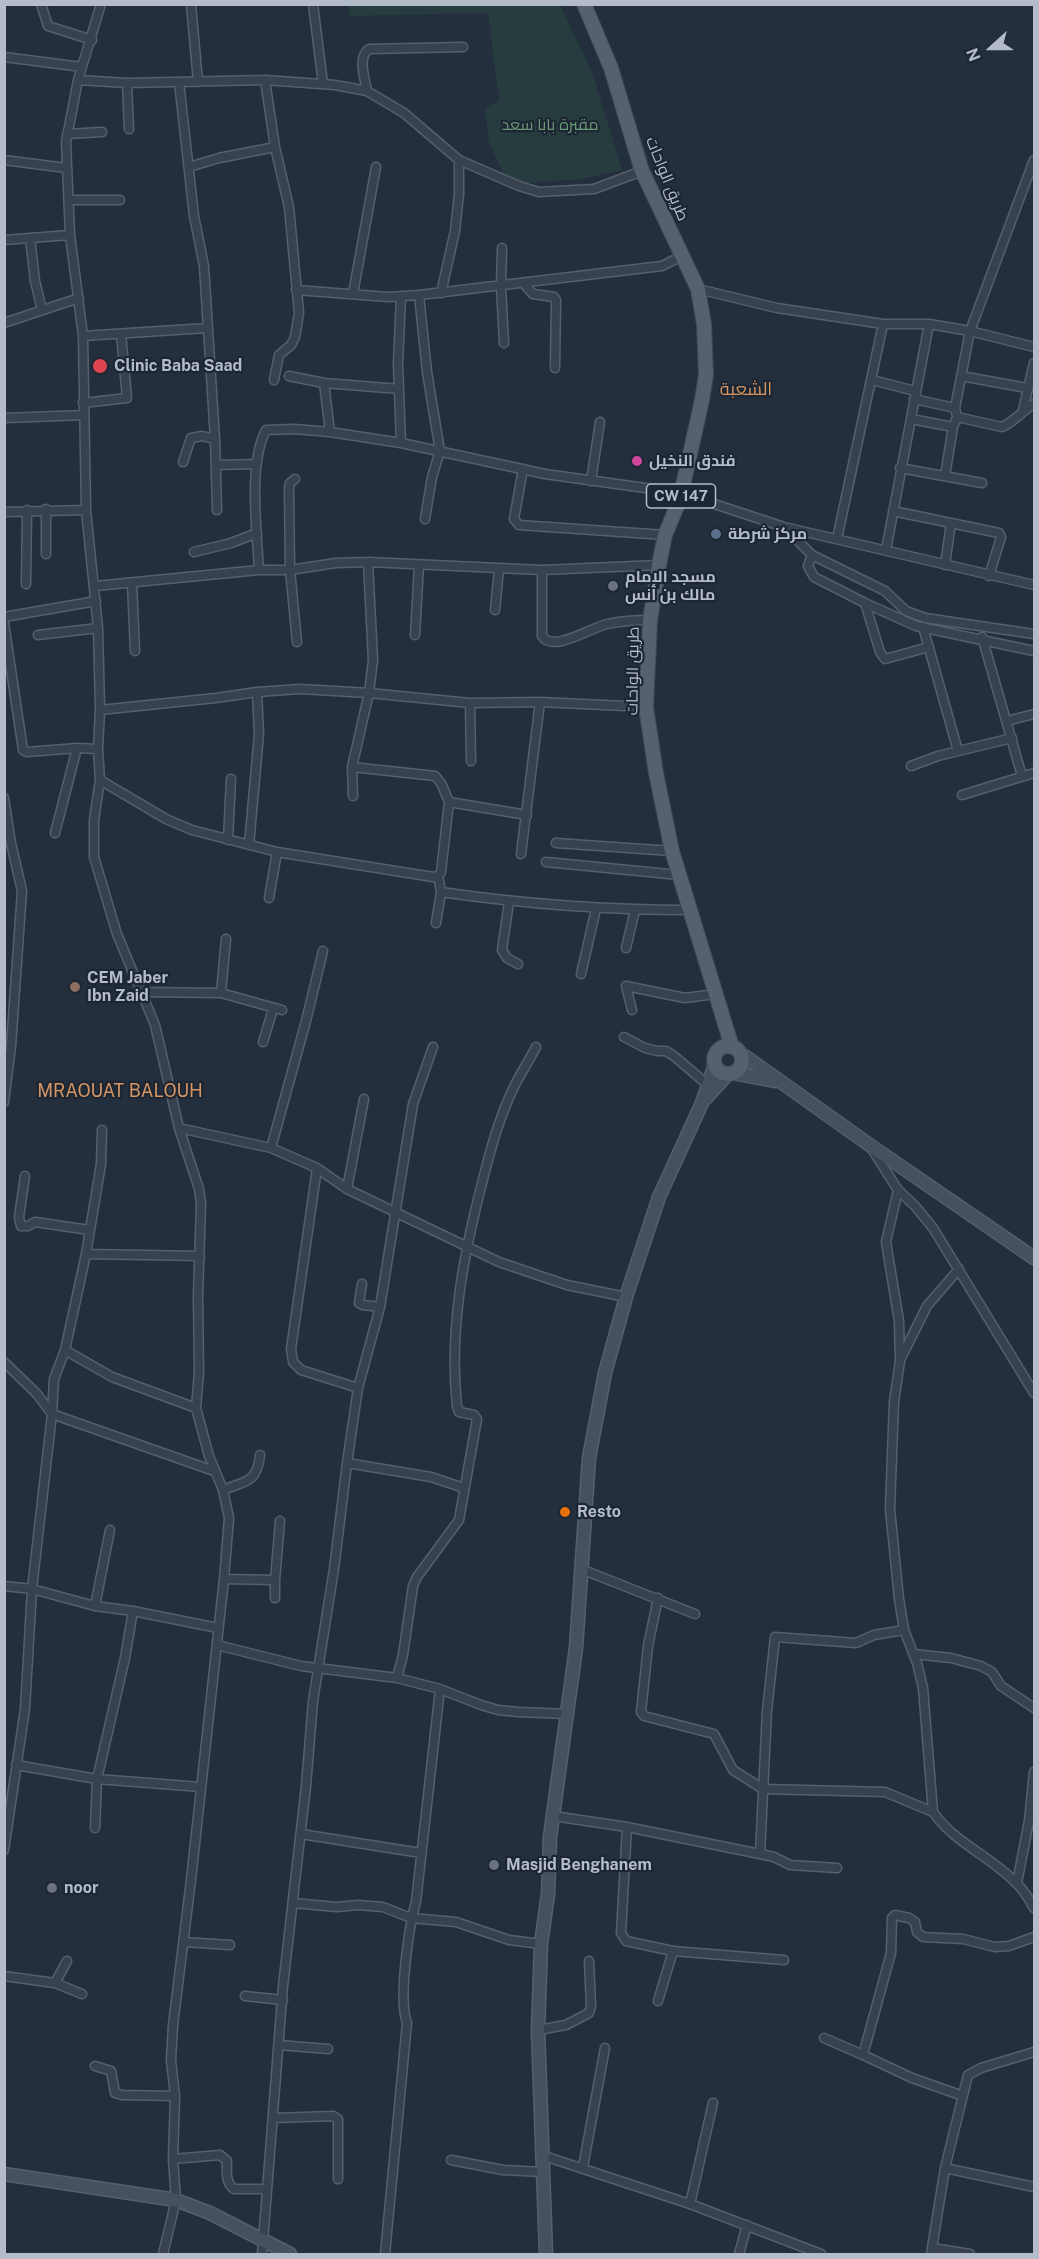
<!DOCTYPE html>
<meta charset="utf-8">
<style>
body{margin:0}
#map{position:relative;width:1039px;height:2259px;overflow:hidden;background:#242f3e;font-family:"Public Sans",sans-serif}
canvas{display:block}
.frame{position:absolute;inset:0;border:6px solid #b4bcc9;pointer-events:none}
.north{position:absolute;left:961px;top:18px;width:60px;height:60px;-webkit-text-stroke:4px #1d2633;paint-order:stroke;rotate:249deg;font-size:16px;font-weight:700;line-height:24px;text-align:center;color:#b4bcc9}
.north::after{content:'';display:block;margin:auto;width:21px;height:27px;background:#b4bcc9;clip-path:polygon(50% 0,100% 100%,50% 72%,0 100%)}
</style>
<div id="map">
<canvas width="1039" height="2259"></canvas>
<div class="frame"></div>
<div class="north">N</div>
</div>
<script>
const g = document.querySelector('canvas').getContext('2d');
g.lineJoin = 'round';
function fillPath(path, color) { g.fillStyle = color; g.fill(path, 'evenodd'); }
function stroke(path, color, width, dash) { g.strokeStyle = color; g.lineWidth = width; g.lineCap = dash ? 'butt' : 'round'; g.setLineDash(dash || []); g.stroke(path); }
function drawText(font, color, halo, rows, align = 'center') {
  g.font = font + ' "Public Sans",Cairo,sans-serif'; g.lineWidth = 4.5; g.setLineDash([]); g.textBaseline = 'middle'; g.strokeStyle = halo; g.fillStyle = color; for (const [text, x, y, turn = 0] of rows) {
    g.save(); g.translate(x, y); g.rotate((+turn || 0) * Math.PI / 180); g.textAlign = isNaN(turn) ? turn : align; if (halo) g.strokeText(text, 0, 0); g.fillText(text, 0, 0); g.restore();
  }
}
const green = new Path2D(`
 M 349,5 L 560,5 L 592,72 L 622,170 L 582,179 L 524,183 L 503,173 L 489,142 L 485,108 L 499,101 L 488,13 L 349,16 Z`);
const street = new Path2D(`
 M 41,4 L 48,26 L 92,40
 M 191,4 L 198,82
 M 313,4 L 323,84
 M 4,57 L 82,67
 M 78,80 L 127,83 L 265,80 L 335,85 L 367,91 L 404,113 L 459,160 L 519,186 L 539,192 L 594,189 L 642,171
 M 265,80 L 275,147 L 289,207 L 299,313 L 295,337 L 291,345 L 279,355 L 274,380
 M 179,82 L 194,216 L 204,266 L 215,439 L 217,510
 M 127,83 L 129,129
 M 367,91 C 365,79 357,57 369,49 L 463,47
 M 67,134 L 102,132
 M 4,160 L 66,168
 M 189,167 L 219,158 L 275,147
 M 69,200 L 120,200
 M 30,238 L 70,235
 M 4,240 L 30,238 L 35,281 L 42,310
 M 502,248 L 501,287 L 504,343
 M 524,284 L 533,294 L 554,297 L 556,300 L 555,368
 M 698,289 L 777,308 L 883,324 L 929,324 L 970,331 L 1034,347
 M 296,290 L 388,297 L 419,295 L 662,266 L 682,256
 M 441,293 L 455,231 L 459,194 L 459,160
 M 353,294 L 376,167
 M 419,295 L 427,372 L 440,451 L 432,477 L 425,519
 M 4,323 L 79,298
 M 83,336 L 207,328
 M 289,376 L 324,383 L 399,389
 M 961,376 L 1027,388
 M 872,380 L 915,391
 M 324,383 L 330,432
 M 914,399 L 955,408
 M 83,403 L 127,398 L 121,334
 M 1023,410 L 1034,363
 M 957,417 L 1002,427 C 1014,422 1023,410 1034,404
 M 4,418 L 84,415
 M 911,419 L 953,427
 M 401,443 L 398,364 L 401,296
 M 183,462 L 191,438 L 202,436 L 215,439
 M 216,465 L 256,464
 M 900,468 L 982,483
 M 523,469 L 514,519 L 519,525 L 665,535
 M 945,476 L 953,427 L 957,417 L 955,408 L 970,331 L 1034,160
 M 295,479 L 290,483 L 289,489 L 290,570 L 297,642
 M 591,481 L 600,422
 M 893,511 L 999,533 L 1001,537 L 989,576
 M 4,512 L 86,510
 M 784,527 L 812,555 L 885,591 L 906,611 L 925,618 L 1034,634
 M 837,539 L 883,324
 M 886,550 L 929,324
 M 194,552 L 231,543 L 257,533
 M 46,554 L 46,509
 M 812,555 L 808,566 L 814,577 L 865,603 L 916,626 L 1034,651
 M 945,565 L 951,523
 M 259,570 C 257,531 248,464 266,430 L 294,429 L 330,432 L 401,443 L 545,474 L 681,493 L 784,527 L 1034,585
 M 542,570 L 542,636 C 553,653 590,628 607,624 C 621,621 636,620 650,620
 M 132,583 L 135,651
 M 26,584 L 27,510
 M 95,586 L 259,570 L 290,570 L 336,563 L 368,562 L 542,570 L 659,565
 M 865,603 L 880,652 L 885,659 L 929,647
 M 495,610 L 499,569
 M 4,617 L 96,601
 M 4,623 L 23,750 L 27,752 L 77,748 L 98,749
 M 923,627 L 958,751
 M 38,635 L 98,628
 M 415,635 L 419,565
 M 982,637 L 1022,776
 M 470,703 L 471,761
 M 100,710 L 98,628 L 86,510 L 83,336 L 70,235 L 66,142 L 78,80 L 101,4
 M 1007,721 L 1034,714
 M 911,766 L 938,756 L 1012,738
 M 352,767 L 435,776 L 441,783 L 449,802 L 527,815
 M 100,780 L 166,819 L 192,830 L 277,852 L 433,877 L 438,876 L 441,872 L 449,802
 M 962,795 L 1034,773
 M 353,796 L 352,767 L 369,693 L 373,660 L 368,562
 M 4,798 L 11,843 L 22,891 L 11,1046 L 4,1102
 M 55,833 L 77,748
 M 228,840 L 231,779
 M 556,843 L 672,851
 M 249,845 L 259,734 L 257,692
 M 521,854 L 540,702
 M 546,862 L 679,875
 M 441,892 C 524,904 606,910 690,910
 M 269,898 L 277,852
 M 509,902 L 502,950 L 507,958 L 518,964
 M 436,923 L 441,892 L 438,876
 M 626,948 L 635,910
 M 581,974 L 596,909
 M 143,992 L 221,993 L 282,1010
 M 221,993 L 226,939
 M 632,1010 L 626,986 L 685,998 L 715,994
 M 624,1037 L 645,1048 L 657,1051 L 666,1051 L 674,1056 L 708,1085
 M 263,1042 L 273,1009
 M 271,1148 L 306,1021 L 323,951
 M 872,1149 L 898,1190 L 886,1242 L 899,1321 L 900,1361 L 894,1402 L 890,1509 L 899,1599 L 904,1630 L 917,1663 L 923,1688 L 933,1812 C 955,1844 993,1857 1018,1885 C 1025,1891 1029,1900 1034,1908
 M 317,1168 L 291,1349 L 293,1362 L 301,1370 L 358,1388
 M 25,1176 L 19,1217 L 21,1226 L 28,1226 L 35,1222 L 89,1230
 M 347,1189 L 364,1099
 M 898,1190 L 915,1206 L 933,1228 L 1034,1393
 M 86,1254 L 200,1256
 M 362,1284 L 359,1303 L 363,1305 L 380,1307
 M 626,1297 L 567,1285 L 499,1262 L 347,1189 L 317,1168 L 271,1148 L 179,1128 L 155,1025 L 117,934 L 94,857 L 94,820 L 100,780 L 98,749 L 100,710 L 216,698 L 257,692 L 300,689 L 369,693 L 470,703 L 540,702 L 646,707
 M 65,1350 L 112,1377 L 196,1408
 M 901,1358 L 927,1306 L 959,1269
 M 4,1362 L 37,1394 L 52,1414 L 214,1471
 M 347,1463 L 431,1477 L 464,1488
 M 223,1490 C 246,1481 257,1483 260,1455
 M 581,1569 L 695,1614
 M 224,1579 L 275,1580 L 280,1521
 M 4,1586 L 32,1589 L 95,1606 L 133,1611 L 218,1628
 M 275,1598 L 275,1580
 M 658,1598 L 648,1646 L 641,1712 L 644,1716 L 714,1734 L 733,1770 L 763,1789 L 885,1792 L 933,1812
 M 95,1606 L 110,1530
 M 217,1645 L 301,1666 L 397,1678 L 440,1689 L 481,1705 L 498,1710 L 518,1712 L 567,1714
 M 914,1654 L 951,1658 L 981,1666 L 992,1672 L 1001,1686 L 1034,1708
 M 397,1678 L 403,1655 L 413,1586 L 417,1577 L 459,1520 L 477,1419 L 474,1415 L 459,1412 L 457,1406 C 449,1331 463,1257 482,1183 C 490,1152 499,1117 514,1087 C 520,1074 529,1061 536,1047
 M 16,1765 L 97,1779 L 201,1787
 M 553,1816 L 627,1827 L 760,1854 L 774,1857 L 790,1865 L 837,1868
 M 627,1827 L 621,1933 L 626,1941 L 673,1951 L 658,2001
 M 95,1828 L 97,1779 L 125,1658 L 133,1611
 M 301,1834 L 421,1853
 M 4,1850 L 25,1709 L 32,1589 L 52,1414 L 54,1379 L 65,1350 L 86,1254 L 101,1164 L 102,1130
 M 760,1854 L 767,1711 L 775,1637 L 856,1643 L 874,1635 L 904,1630
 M 1017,1883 L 1029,1821 L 1034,1772
 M 293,1903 L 337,1907 L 358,1905 L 383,1907 L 411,1918 L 456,1922 L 509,1940 L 541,1944
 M 184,1942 L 230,1945
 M 673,1951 L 784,1960
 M 4,1976 L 55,1983 L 82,1994
 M 55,1983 L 67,1961
 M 245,1996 L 283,2000
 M 538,2030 L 566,2025 L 589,2013 L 591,2006 L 589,1961
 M 824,2038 L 863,2055
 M 279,2045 L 328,2049
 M 95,2066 L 111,2071 L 115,2093 L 122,2095 L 175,2096
 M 963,2096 L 912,2078 L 863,2055 L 891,1953 L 892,1918 L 895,1915 L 909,1918 L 915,1922 L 917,1932 L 923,1937 L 963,1939 L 995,1947 L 1009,1946 L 1034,1937
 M 274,2118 L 333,2116 L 338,2119 L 338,2179
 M 544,2156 L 690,2204 L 821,2254
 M 173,2159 L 220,2155 L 227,2161 C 227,2171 225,2183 234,2189 L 267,2189
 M 451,2160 L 503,2170 L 543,2172
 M 583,2167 L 605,2048
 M 945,2168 L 1034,2187
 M 690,2204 L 713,2103
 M 932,2248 L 970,2254
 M 163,2254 L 176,2200 L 173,2159 L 175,2096 L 171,2060 L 173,2025 L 191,1880 L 224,1579 L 229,1518 L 223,1490 L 209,1456 L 196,1408 L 199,1372 L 198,1296 L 201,1204 L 199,1189 L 179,1128
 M 262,2254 L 283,1986 L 306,1786 L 313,1701 L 334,1569 L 347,1463 L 358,1388 L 380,1307 L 413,1104 L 433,1047
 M 385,2254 L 407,2023 C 398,2000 409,1926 416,1902 L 440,1689
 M 739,2254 L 747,2225
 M 931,2254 L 945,2168 L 968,2075 L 981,2068 L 1034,2052`);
const secondary = new Path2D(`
 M 739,1052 L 871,1146 L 1034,1258
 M 732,1073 L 775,1081
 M 706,1098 L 728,1074
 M 4,2174 L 176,2200 L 210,2213 L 290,2254
 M 546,2254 L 538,2030 L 541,1944 L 548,1894 L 550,1837 L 576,1648 L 589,1458 L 605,1373 L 626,1297 L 659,1197 L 702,1103 L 715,1064`);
const primary = new Path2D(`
 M 584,4 L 611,68 L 642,171 L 698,289 L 704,324 L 706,375 L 702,400 L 680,499 L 665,535 L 659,565 L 650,620 L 646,707 L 656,773 L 672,851 L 732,1047
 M714 1060a14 14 0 1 1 28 0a14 14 0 1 1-28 0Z`);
const markers = [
 [100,366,8,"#e0444e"],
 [637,461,6,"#d1479c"],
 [716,534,6,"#5c6f8a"],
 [613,586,6,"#6b7280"],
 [75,987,6,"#8d6e63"],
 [565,1512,6,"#e8710a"],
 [494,1865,6,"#6b7280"],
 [52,1888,6,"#6b7280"]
];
const shields = [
 [681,496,69]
];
const shieldNames = [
 ["CW 147",681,496]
];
const parkNames = [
 ["مقبرة بابا سعد",550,125]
];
const streetNames = [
 ["طريق الواحات",667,179,68],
 ["طريق الواحات",633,671,-89]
];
const poiNames = [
 ["Clinic Baba Saad",114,366],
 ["فندق النخيل",649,461],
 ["مركز شرطة",728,534],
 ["مسجد الإمام",625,577],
 ["مالك بن أنس",625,595],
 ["CEM Jaber",87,978],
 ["Ibn Zaid",87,996],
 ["Resto",577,1512],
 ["Masjid Benghanem",506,1865],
 ["noor",64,1888]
];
const neighbourhoodNames = [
 ["الشعبة",746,389],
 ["MRAOUAT BALOUH",120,1091]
];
fillPath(green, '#263c3f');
stroke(street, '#565f6c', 11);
stroke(secondary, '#565f6c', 15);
stroke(primary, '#414a57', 16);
stroke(street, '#38414e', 8);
stroke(secondary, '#465061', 12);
stroke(primary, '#56606e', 14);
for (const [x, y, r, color] of markers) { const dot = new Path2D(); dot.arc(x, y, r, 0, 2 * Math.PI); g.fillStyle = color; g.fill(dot); stroke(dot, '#1d2633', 2); }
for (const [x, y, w] of shields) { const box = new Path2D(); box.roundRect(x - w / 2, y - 12, w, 24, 4.5); g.fillStyle = '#1d2633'; g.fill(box); stroke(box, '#b4bcc9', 1.5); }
drawText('bold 15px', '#b4bcc9', null, shieldNames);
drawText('16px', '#6b9a76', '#1d2633', parkNames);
drawText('16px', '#b4bcc9', '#1d2633', streetNames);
drawText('bold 16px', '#b4bcc9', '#1d2633', poiNames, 'left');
drawText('18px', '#d59563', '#1d2633', neighbourhoodNames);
</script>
